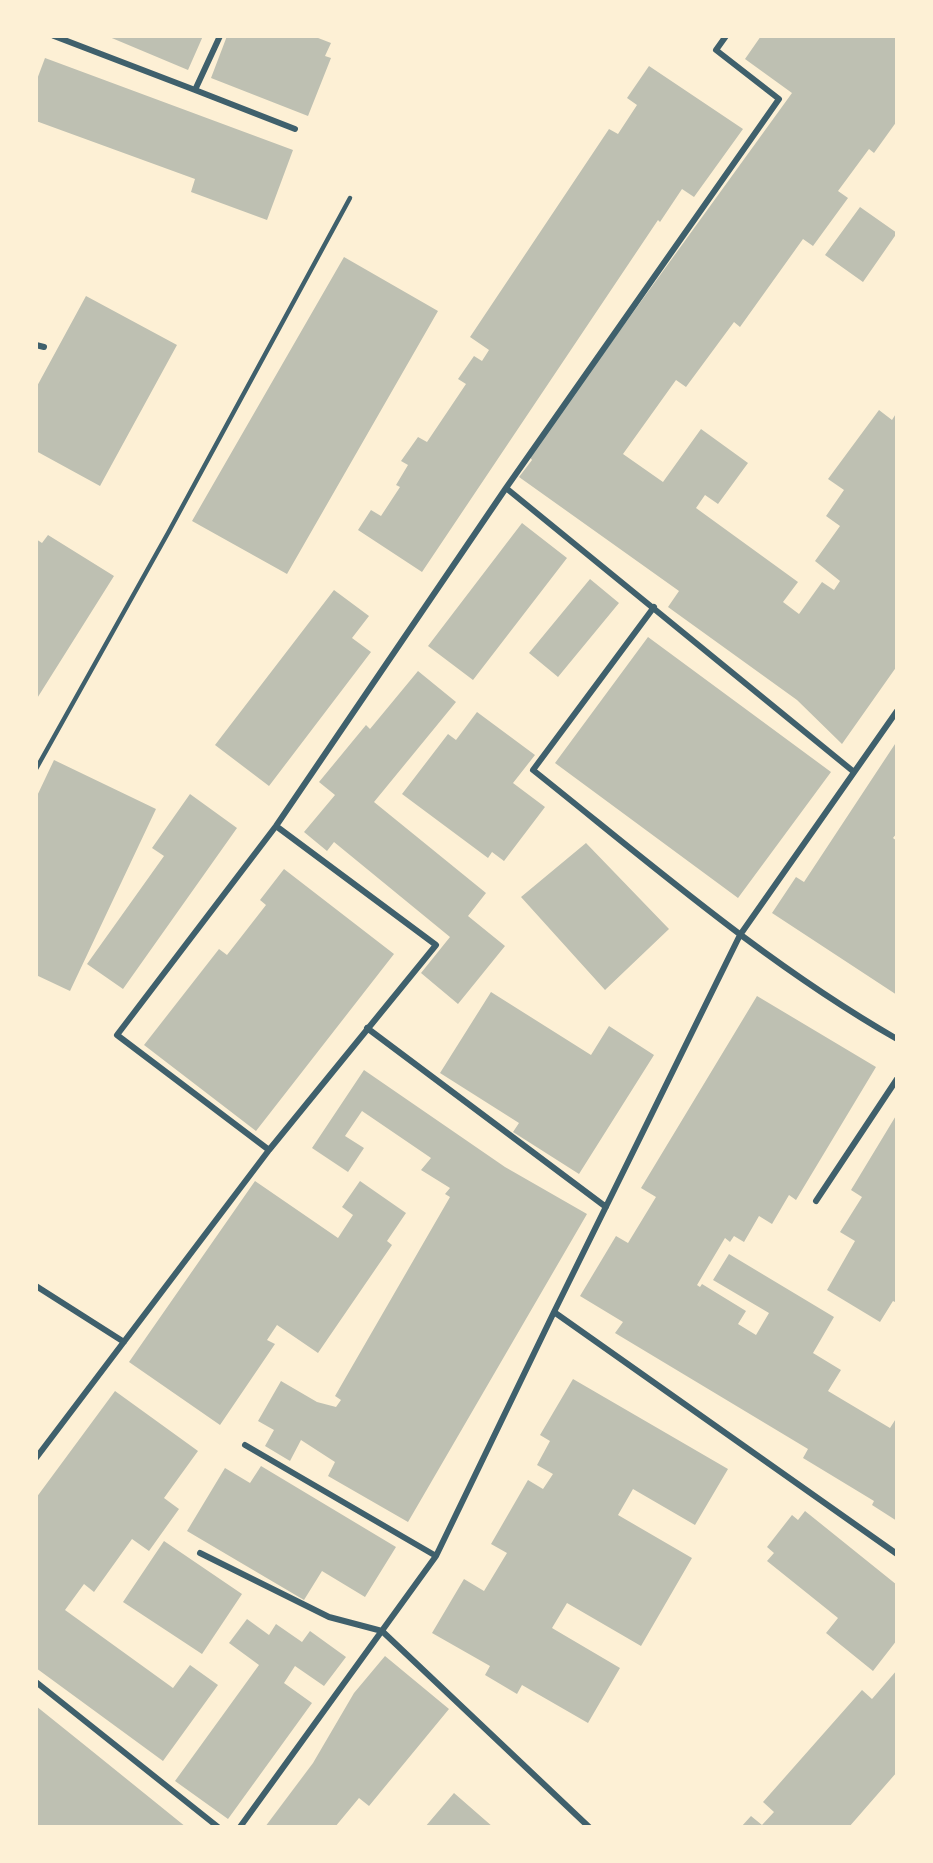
<!DOCTYPE html>
<style>
body{margin:0}
#map{position:relative;width:933px;height:1863px;overflow:hidden;background:#fdf0d5;font-family:Manrope,sans-serif}
canvas{display:block}
.frame{position:absolute;inset:0;border:38px solid #fdf0d5;pointer-events:none}
</style>
<div id="map">
<canvas width="933" height="1863"></canvas>
<div class="frame"></div>
</div>
<script>
const g = document.querySelector('canvas').getContext('2d');
g.lineJoin = 'round';
function fillPath(path, color) { g.fillStyle = color; g.fill(path, 'evenodd'); }
function stroke(path, color, width, dash) { g.strokeStyle = color; g.lineWidth = width; g.lineCap = dash ? 'butt' : 'round'; g.setLineDash(dash || []); g.stroke(path); }
const building = new Path2D(`
 M 107,36 L 203,36 L 188,70 Z
 M 227,36 L 313,36 L 331,43 L 325,56 L 331,58 L 308,116 L 211,78 Z
 M 761,36 L 897,36 L 897,121 L 874,153 L 869,149 L 838,191 L 848,198 L 813,246 L 803,239 L 740,327 L 734,322 L 686,387 L 676,380 L 623,454 L 663,482 L 701,429 L 748,463 L 718,504 L 705,495 L 696,508 L 798,582 L 783,602 L 799,614 L 822,582 L 834,590 L 840,581 L 815,561 L 840,526 L 826,516 L 844,490 L 828,479 L 879,410 L 892,420 L 897,412 L 897,666 L 842,744 L 797,700 L 668,607 L 679,591 L 519,477 L 532,460 L 529,456 L 792,93 L 745,59 Z
 M 45,58 L 293,150 L 267,220 L 191,192 L 195,179 L 36,121 L 36,82 Z
 M 649,66 L 743,129 L 694,197 L 682,189 L 660,222 L 658,220 L 422,572 L 358,530 L 371,510 L 381,516 L 400,487 L 396,485 L 408,465 L 401,461 L 418,437 L 427,442 L 466,384 L 458,379 L 474,356 L 482,361 L 489,350 L 470,337 L 609,129 L 618,134 L 637,105 L 627,98 Z
 M 860,207 L 897,233 L 863,282 L 825,255 Z
 M 344,257 L 438,311 L 287,574 L 192,521 Z
 M 86,296 L 177,345 L 100,486 L 36,451 L 36,388 Z
 M 522,523 L 567,558 L 473,680 L 428,646 Z
 M 48,535 L 114,576 L 36,700 L 36,539 L 42,543 Z
 M 590,579 L 619,603 L 558,677 L 529,653 Z
 M 334,590 L 369,616 L 352,638 L 371,652 L 269,786 L 215,745 Z
 M 648,637 L 831,772 L 738,898 L 555,763 Z
 M 418,671 L 456,702 L 374,802 L 486,893 L 468,916 L 505,946 L 458,1004 L 421,973 L 450,937 L 334,842 L 327,851 L 304,832 L 335,795 L 319,782 L 366,725 L 370,729 Z
 M 477,712 L 535,755 L 513,783 L 545,807 L 504,861 L 492,852 L 488,858 L 402,794 L 448,734 L 456,740 Z
 M 897,741 L 897,833 L 893,838 L 897,841 L 897,995 L 772,913 L 796,877 L 804,882 Z
 M 54,760 L 156,809 L 70,991 L 36,975 L 36,798 Z
 M 190,794 L 237,828 L 123,989 L 87,964 L 164,856 L 152,848 Z
 M 586,843 L 669,929 L 605,990 L 521,897 Z
 M 284,869 L 394,954 L 256,1131 L 144,1045 L 219,949 L 227,955 L 266,905 L 260,900 Z
 M 491,992 L 591,1055 L 609,1026 L 654,1055 L 579,1174 L 513,1132 L 519,1123 L 440,1073 Z
 M 757,996 L 876,1067 L 796,1200 L 789,1195 L 772,1224 L 759,1216 L 744,1242 L 734,1236 L 730,1242 L 725,1238 L 697,1285 L 700,1287 L 702,1284 L 746,1311 L 738,1324 L 756,1335 L 769,1313 L 713,1280 L 729,1254 L 834,1317 L 813,1353 L 841,1370 L 828,1391 L 890,1428 L 897,1417 L 897,1521 L 872,1505 L 874,1501 L 803,1458 L 808,1449 L 615,1333 L 623,1322 L 580,1296 L 616,1236 L 628,1243 L 656,1197 L 641,1188 Z
 M 364,1070 L 505,1167 L 587,1214 L 408,1522 L 328,1476 L 335,1462 L 301,1440 L 290,1461 L 265,1446 L 274,1430 L 258,1421 L 281,1381 L 317,1402 L 336,1407 L 341,1400 L 335,1396 L 450,1197 L 445,1194 L 450,1188 L 421,1170 L 431,1158 L 362,1111 L 345,1136 L 364,1148 L 348,1172 L 312,1148 Z
 M 897,1114 L 897,1303 L 893,1301 L 880,1322 L 827,1290 L 855,1241 L 840,1232 L 862,1197 L 851,1190 Z
 M 255,1181 L 338,1238 L 353,1215 L 342,1207 L 360,1181 L 406,1213 L 387,1241 L 392,1245 L 318,1353 L 277,1325 L 267,1340 L 275,1344 L 220,1425 L 129,1362 Z
 M 573,1379 L 728,1469 L 695,1525 L 633,1489 L 618,1515 L 692,1558 L 641,1646 L 567,1603 L 552,1628 L 620,1668 L 588,1723 L 522,1685 L 517,1694 L 485,1675 L 490,1666 L 432,1633 L 464,1579 L 484,1591 L 507,1553 L 491,1544 L 528,1480 L 543,1489 L 553,1474 L 537,1465 L 550,1441 L 540,1435 Z
 M 115,1391 L 198,1451 L 164,1498 L 179,1509 L 149,1551 L 132,1539 L 94,1592 L 84,1584 L 65,1610 L 173,1688 L 190,1665 L 218,1685 L 163,1761 L 36,1668 L 36,1498 Z
 M 261,1466 L 396,1547 L 365,1597 L 322,1571 L 304,1600 L 187,1531 L 225,1468 L 250,1483 Z
 M 805,1511 L 897,1585 L 897,1640 L 873,1671 L 826,1633 L 838,1618 L 767,1561 L 774,1553 L 767,1547 L 792,1515 L 798,1520 Z
 M 164,1541 L 242,1594 L 202,1654 L 123,1602 Z
 M 247,1619 L 269,1635 L 276,1624 L 302,1642 L 310,1631 L 346,1657 L 324,1686 L 295,1666 L 284,1683 L 312,1703 L 228,1819 L 175,1781 L 259,1665 L 229,1643 Z
 M 385,1656 L 449,1709 L 369,1806 L 359,1798 L 335,1827 L 265,1827 L 313,1763 L 354,1693 Z
 M 897,1670 L 897,1772 L 849,1827 L 741,1827 L 751,1816 L 762,1825 L 774,1812 L 763,1802 L 862,1690 L 872,1699 Z
 M 36,1706 L 87,1747 L 186,1827 L 36,1827 Z
 M 454,1793 L 493,1827 L 425,1827 Z`);
const service = new Path2D(`
 M 36,769 L 168,533 L 350,198`);
const minor = new Path2D(`
 M 54,36 L 195,90 L 220,36
 M 195,90 L 295,129
 M 36,345 L 44,347
 M 506,488 L 779,99 L 716,50 L 726,36
 M 654,607 L 533,770 C 651,864 766,964 897,1039
 M 367,1028 L 606,1207
 M 269,1150 L 117,1035 L 276,826 L 506,488 L 854,772
 M 816,1201 L 897,1079
 M 36,1286 L 124,1342
 M 554,1312 L 897,1554
 M 245,1445 L 436,1556
 M 36,1458 L 269,1150 L 436,945 L 276,826
 M 200,1553 L 329,1617 L 382,1631 L 589,1827
 M 36,1682 L 218,1827
 M 240,1827 L 436,1556 L 554,1312 L 740,935 L 897,711`);
fillPath(building, '#bec0b2');
stroke(service, '#3f606c', 4.5);
stroke(minor, '#3f606c', 6);
</script>
